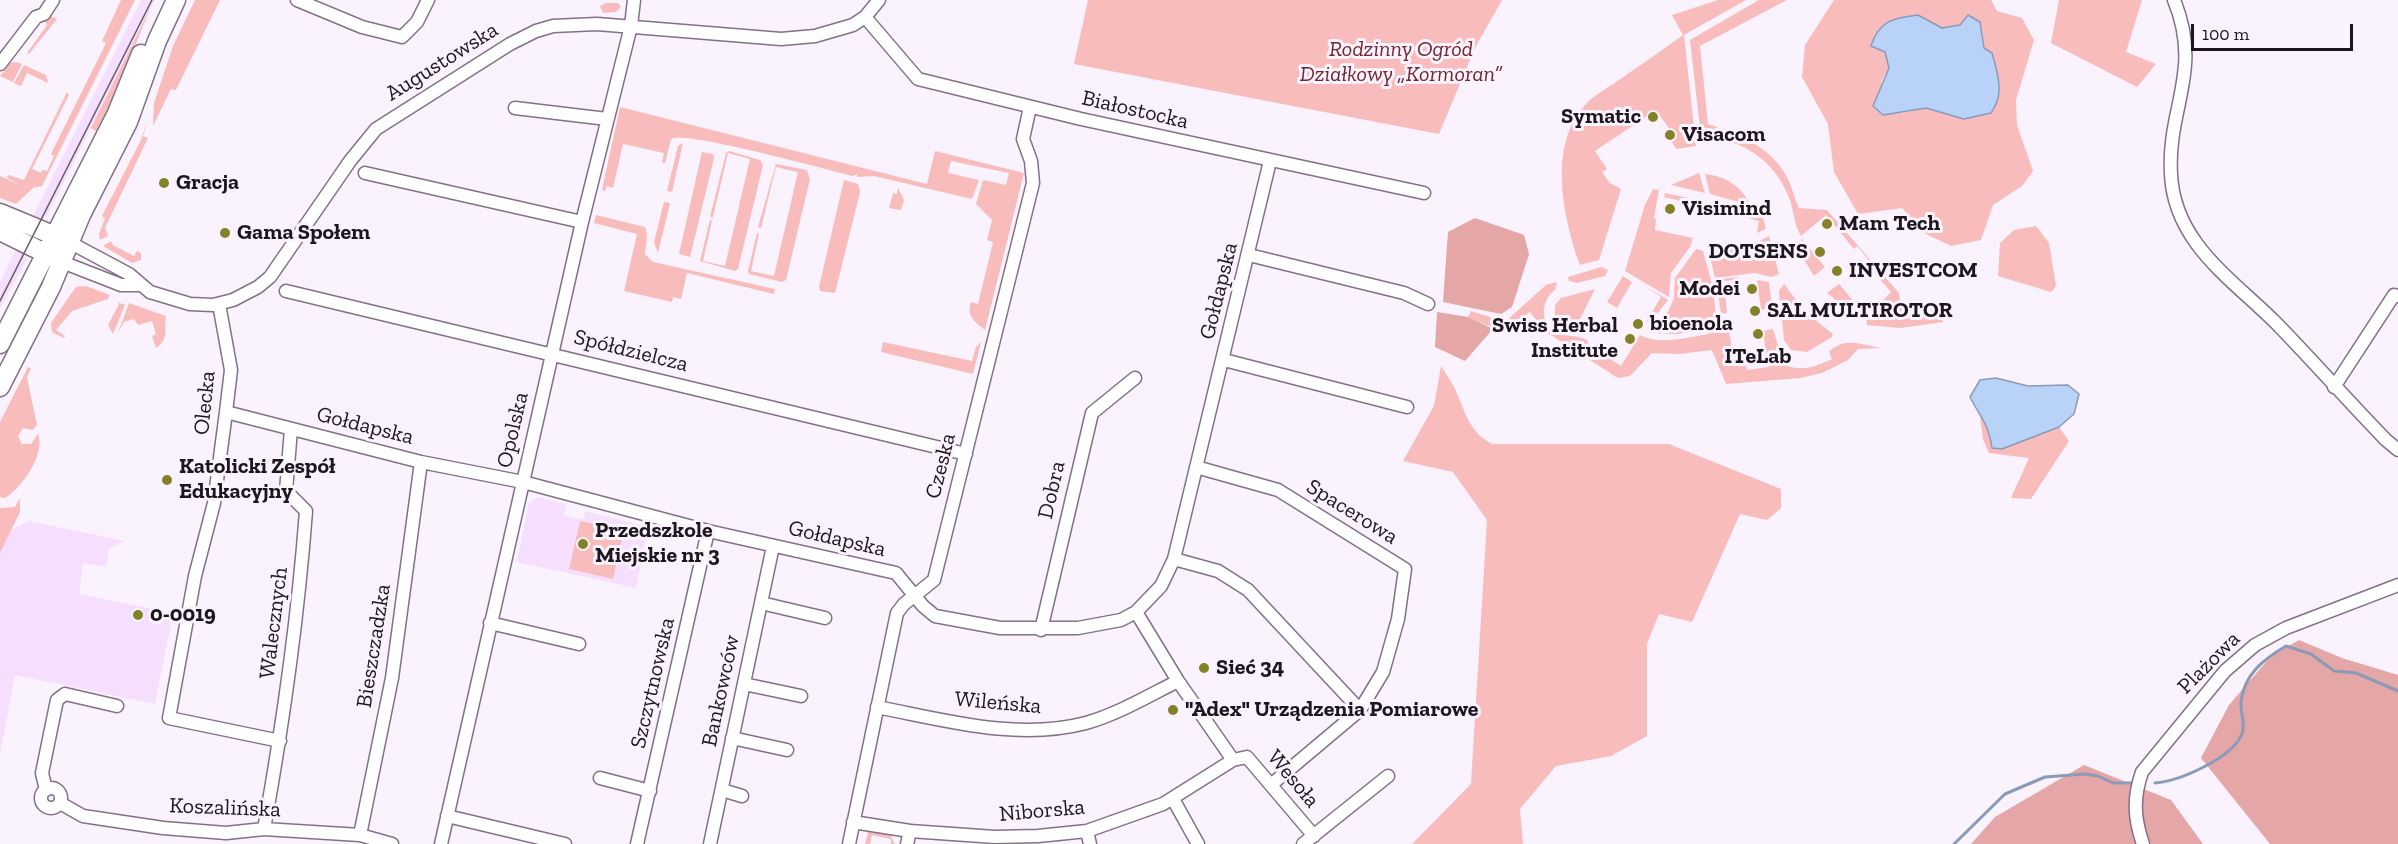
<!DOCTYPE html>
<meta charset="utf-8">
<style>
body{margin:0}
#map{position:relative;width:2398px;height:844px;overflow:hidden;background:#faf2fc;font-family:"Zilla Slab",serif}
canvas{display:block}
.scale{position:absolute;left:2191px;top:24px;width:162px;height:27px;box-sizing:border-box;border:3px solid #1d161f;border-top:0;padding-left:8px;font-size:18px;line-height:21px;white-space:nowrap;color:#1d161f;-webkit-text-stroke:4px #faf2fc;paint-order:stroke}
</style>
<div id="map">
<canvas width="2398" height="844"></canvas>
<div class="scale">100 m</div>
</div>
<script>
const g = document.querySelector('canvas').getContext('2d');
g.lineJoin = 'round';
function fillPath(path, color) { g.fillStyle = color; g.fill(path, 'evenodd'); }
function stroke(path, color, width, dash) { g.strokeStyle = color; g.lineWidth = width; g.lineCap = dash ? 'butt' : 'round'; g.setLineDash(dash || []); g.stroke(path); }
function drawText(font, color, halo, rows, align = 'center') {
  g.font = font + ' "Zilla Slab",serif'; g.lineWidth = 6; g.setLineDash([]); g.textBaseline = 'middle'; g.strokeStyle = halo; g.fillStyle = color; for (const [text, x, y, turn = 0] of rows) {
    g.save(); g.translate(x, y); g.rotate((+turn || 0) * Math.PI / 180); g.textAlign = isNaN(turn) ? turn : align; if (halo) g.strokeText(text, 0, 0); g.fillText(text, 0, 0); g.restore();
  }
}
const built = new Path2D(`
 M 141,0 L 155,0 L 47,216 L 31,220 Z
 M 17,247 L 27,259 L 0,308 L 0,282 Z
 M 538,497 L 566,504 L 564,515 L 583,520 L 585,511 L 648,527 L 636,588 L 517,562 L 529,503 Z
 M 29,521 L 124,541 L 109,549 L 106,567 L 83,563 L 79,594 L 173,613 L 155,704 L 15,675 L 0,754 L 0,535 Z`);
const green = new Path2D(`
 M 121,0 L 135,0 L 42,186 L 33,188 L 16,204 L 0,198 L 0,176 L 22,186 L 7,178 L 8,175 L 24,180 L 67,92 L 69,95 L 32,169 L 41,173 L 43,170 L 47,171 L 54,156 L 51,154 L 106,43 L 102,41 Z
 M 195,0 L 220,0 L 176,90 L 171,89 L 153,126 L 154,103 L 173,46 Z
 M 1088,0 L 1502,0 L 1475,48 L 1439,134 L 1074,64 Z
 M 1718,0 L 1746,0 L 1684,35 L 1696,146 L 1676,149 L 1672,142 L 1676,138 L 1656,110 L 1595,151 L 1607,169 L 1602,172 L 1610,183 L 1621,189 L 1599,260 L 1580,265 C 1563,218 1547,145 1586,104 C 1594,95 1606,89 1616,82 C 1638,67 1661,51 1683,35 L 1672,15 Z
 M 1759,0 L 1787,0 L 1700,46 L 1708,124 C 1742,136 1773,147 1789,181 C 1793,190 1795,200 1799,208 L 1827,210 L 1899,293 L 1903,319 L 1942,314 L 1943,322 L 1900,328 L 1867,325 L 1866,318 L 1891,292 L 1865,262 L 1868,259 L 1857,246 L 1854,249 L 1826,215 L 1801,236 C 1794,224 1794,213 1790,200 C 1776,161 1742,138 1701,137 L 1690,40 Z
 M 1834,0 L 1991,0 L 1997,11 L 2022,18 L 2034,40 L 2016,100 L 2017,125 L 2033,171 L 2022,186 L 1993,205 L 1981,240 L 1951,246 L 1926,234 L 1902,208 L 1858,214 L 1834,172 L 1828,124 L 1802,77 L 1805,45 ZM 1918,15 L 1942,28 L 1960,25 L 1967,15 L 1982,29 L 1984,48 L 1992,53 L 2000,84 L 1964,119 L 1926,108 L 1902,113 L 1881,82 L 1889,68 L 1885,52 L 1871,46 C 1878,20 1894,18 1918,15 Z
 M 2059,0 L 2142,0 L 2126,52 L 2156,64 L 2137,87 L 2051,43 Z
 M 606,3 L 618,3 L 621,7 L 616,12 L 603,13 L 600,6 Z
 M 55,7 L 50,16 L 57,19 L 29,54 L 27,53 L 47,25 L 44,20 Z
 M 150,9 L 119,86 L 96,131 L 91,128 Z
 M 16,62 L 22,64 L 13,82 L 0,76 L 10,63 Z
 M 24,65 L 46,75 L 48,83 L 27,73 L 21,86 L 14,83 Z
 M 620,107 L 927,184 L 935,151 L 1024,173 L 985,330 C 975,322 966,316 971,302 L 978,304 L 993,242 L 987,240 L 992,220 L 976,204 L 983,180 L 1006,185 L 1009,173 L 951,161 L 948,173 L 979,180 L 972,199 L 874,176 L 857,177 L 857,174 L 853,176 C 828,170 684,130 671,139 L 665,163 L 662,163 L 664,153 L 623,144 L 613,188 L 607,186 L 605,191 L 602,190 Z
 M 148,118 L 143,136 L 148,138 L 105,228 L 108,236 L 100,240 L 99,234 L 105,218 L 102,216 L 141,140 Z
 M 683,143 L 672,192 L 667,191 L 678,146 Z
 M 729,151 L 760,160 L 763,165 L 738,269 L 735,271 L 700,261 L 710,220 L 712,221 L 703,261 L 725,266 L 750,159 L 728,153 L 713,217 L 710,217 L 726,153 Z
 M 702,152 L 713,154 L 714,158 L 690,257 L 679,254 Z
 M 776,164 L 807,170 L 810,179 L 786,280 L 782,282 L 749,274 L 748,271 L 757,233 L 759,234 L 751,271 L 774,276 L 798,172 L 776,167 L 761,228 L 758,227 Z
 M 1699,173 L 1705,193 L 1671,185 Z
 M 1705,174 C 1725,176 1742,186 1750,205 L 1710,194 Z
 M 844,180 L 858,184 L 860,192 L 835,293 L 820,291 L 819,287 Z
 M 898,188 L 904,200 L 901,210 L 889,208 L 893,193 L 897,194 Z
 M 1653,189 L 1659,190 L 1654,217 L 1656,219 L 1655,230 L 1693,238 L 1690,247 L 1671,273 L 1669,297 L 1625,271 L 1645,205 Z
 M 1665,193 L 1702,201 L 1701,206 L 1664,197 Z
 M 664,202 L 670,203 L 658,253 L 654,242 Z
 M 1722,206 L 1763,217 L 1766,229 L 1757,233 L 1759,221 L 1721,211 Z
 M 596,215 L 645,227 L 647,234 L 645,254 L 653,262 L 775,289 L 774,294 L 687,273 L 681,299 L 673,297 L 672,302 L 624,291 L 637,234 L 594,223 Z
 M 2036,226 L 2049,243 L 2056,286 L 2051,292 L 1998,276 L 2000,243 L 2014,230 Z
 M 1769,236 L 1779,274 L 1772,277 L 1754,273 L 1715,278 L 1708,248 L 1709,243 L 1752,254 L 1756,243 Z
 M 1801,238 L 1825,267 L 1814,276 L 1803,258 Z
 M 111,241 L 113,245 L 134,256 L 137,251 L 141,253 L 141,260 L 132,263 L 103,246 Z
 M 1696,249 L 1703,251 L 1713,288 L 1717,326 L 1677,334 L 1653,333 L 1652,330 L 1669,310 L 1674,298 L 1675,278 Z
 M 1601,267 L 1608,270 L 1605,276 L 1577,283 L 1569,281 L 1568,277 Z
 M 1623,276 L 1632,282 L 1617,308 L 1607,302 Z
 M 1737,277 L 1737,280 L 1724,281 L 1727,313 L 1721,314 L 1716,280 Z
 M 1757,280 L 1769,282 L 1772,307 L 1761,310 Z
 M 1557,282 L 1555,290 C 1541,300 1539,323 1556,332 C 1565,337 1575,335 1585,339 L 1588,341 L 1587,344 L 1621,366 L 1640,335 C 1663,348 1704,333 1729,330 L 1734,366 L 1746,366 L 1747,370 L 1768,367 L 1784,356 L 1790,361 L 1787,366 C 1805,371 1815,367 1832,359 L 1829,352 C 1844,336 1862,345 1881,348 L 1858,349 L 1848,360 L 1822,373 L 1800,378 L 1726,384 L 1712,350 L 1679,354 L 1652,353 L 1630,376 L 1618,378 L 1546,332 L 1530,312 C 1502,330 1499,332 1468,317 L 1471,311 L 1505,322 L 1546,285 Z
 M 1784,284 L 1800,305 L 1781,315 L 1779,291 Z
 M 1839,284 L 1863,312 L 1861,315 L 1847,309 L 1827,293 Z
 M 1643,285 L 1668,300 L 1650,323 L 1647,321 L 1661,297 Z
 M 86,286 L 110,295 L 108,299 L 72,311 L 56,330 L 65,336 L 64,338 L 52,332 L 51,323 L 76,287 Z
 M 1595,289 L 1579,321 L 1565,325 L 1555,318 L 1555,305 L 1561,298 Z
 M 117,302 L 125,305 L 113,334 L 108,325 L 119,304 Z
 M 129,303 L 166,316 C 164,329 169,340 156,348 L 152,336 L 156,334 L 152,321 L 138,325 L 134,319 L 124,322 L 118,333 Z
 M 1803,310 L 1833,334 L 1832,337 L 1807,352 L 1791,350 L 1784,340 L 1782,320 L 1791,319 Z
 M 1773,329 L 1780,352 L 1767,359 L 1763,331 Z
 M 883,342 L 972,361 L 976,347 L 981,342 L 973,374 L 881,352 Z
 M 1441,366 C 1446,374 1452,382 1456,391 C 1465,412 1470,434 1493,444 L 1669,444 L 1781,489 L 1781,508 L 1767,520 L 1740,514 L 1692,622 L 1659,614 L 1647,644 L 1647,736 L 1611,756 L 1556,766 L 1520,809 L 1523,844 L 1412,844 L 1471,784 L 1487,520 L 1453,472 L 1403,461 L 1434,406 Z
 M 28,367 L 31,369 L 27,377 L 37,425 L 33,430 L 23,428 L 18,436 L 22,444 L 31,444 L 38,434 C 46,453 22,488 5,498 L 0,497 L 0,422 Z
 M 1980,416 L 1988,425 L 2002,449 L 2059,427 L 2069,441 L 2031,499 L 2011,498 L 2029,458 L 1989,453 L 1983,439 Z
 M 20,498 L 20,512 L 0,553 L 0,508 L 15,507 Z
 M 580,521 L 624,530 L 613,579 L 569,569 Z
 M 872,831 L 890,834 L 895,844 L 891,844 L 891,839 L 872,835 L 870,844 L 865,844 L 868,832 Z`);
const forest = new Path2D(`
 M 1475,218 L 1524,235 L 1529,254 L 1512,307 L 1501,314 L 1443,302 L 1448,232 Z
 M 1437,312 L 1468,317 L 1493,329 L 1465,361 L 1435,347 Z
 M 2299,640 L 2342,658 L 2398,675 L 2398,844 L 2270,844 L 2201,758 L 2229,705 L 2271,656 Z
 M 2084,765 L 2171,800 L 2203,844 L 1971,844 L 1995,817 Z`);
const water = new Path2D(`
 M 1918,15 L 1942,28 L 1960,25 L 1968,15 L 1980,22 L 1984,48 L 1992,53 C 1998,75 2005,94 1991,113 L 1964,119 L 1926,108 L 1883,115 L 1873,106 L 1889,68 L 1885,52 L 1871,46 C 1879,20 1894,18 1918,15 Z
 M 1996,378 L 2028,386 L 2068,385 L 2079,394 L 2074,414 L 2059,427 L 2002,449 L 1992,448 C 1988,422 1981,419 1970,397 L 1980,380 Z`);
const stream = new Path2D(`
 M 2155,783 C 2180,781 2232,758 2242,734 C 2246,724 2240,712 2241,702 C 2244,674 2264,659 2286,646 L 2311,654 L 2334,671 L 2356,673 L 2398,691
 M 1954,844 L 2005,794 L 2045,777 L 2085,774 L 2098,776 L 2113,783 L 2136,783`);
const street = new Path2D(`
 M 297,0 L 362,27 L 402,37 L 417,22 L 428,0
 M 2174,0 C 2203,71 2167,108 2171,174 C 2174,243 2232,279 2277,324 C 2314,362 2349,402 2386,440 L 2398,450
 M 865,17 L 918,79 L 1081,119 L 1424,193
 M 0,64 L 36,17 L 44,14 L 53,0
 M 515,108 L 607,119
 M 365,173 L 582,222
 M 69,242 L 129,274 L 150,292 L 190,304 L 213,305 L 233,300 L 258,287 L 270,277 L 350,161 L 376,129 L 510,44 L 536,31 L 553,26 L 597,24 L 781,39 L 815,36 L 853,25 L 865,17 L 879,0
 M 1249,255 L 1404,293 L 1428,304
 M 62,262 L 121,285 L 138,285
 M 286,291 L 966,454
 M 219,304 L 231,370 L 226,412 L 214,503 L 195,576 L 169,718 L 280,741
 M 1224,360 L 1407,407
 M 2334,387 L 2394,295 L 2398,296
 M 226,412 L 421,462 L 523,482 L 708,531 L 896,573 L 923,606 L 935,616 L 1000,628 L 1078,628 L 1121,620 L 1136,612 L 1161,586 L 1174,559 L 1270,161
 M 1196,467 L 1278,490 L 1405,569 L 1398,619 L 1383,672 L 1360,710 L 1272,784
 M 1174,559 L 1218,571 L 1248,590 L 1360,710
 M 761,603 L 825,618
 M 1136,612 L 1178,681 L 1233,760 L 1247,757 L 1314,836
 M 490,623 L 579,644
 M 1041,630 L 1092,413 L 1135,378
 M 744,684 L 801,696
 M 877,707 C 945,720 1017,741 1086,723 C 1118,714 1148,696 1178,681
 M 732,738 L 787,750
 M 600,778 L 650,791
 M41 798a10 10 0 1 1 20 0a10 10 0 1 1-20 0Z
 M 46,790 L 42,773 L 57,700 L 65,694 L 117,706
 M 722,790 L 742,796
 M 1173,799 L 1198,844
 M 60,803 L 83,816 L 163,828 L 226,833 L 264,829 L 360,835 L 392,844
 M 447,816 L 565,844
 M 853,822 L 910,831 L 907,844
 M 264,829 C 283,724 298,618 306,511 L 286,491 L 291,429
 M 910,831 L 995,837 L 1038,836 L 1087,831 L 1163,804 L 1233,760
 M 1087,831 L 1090,844
 M 360,835 L 392,678 L 421,462
 M 441,844 L 582,222 L 631,26 L 634,0
 M 637,844 L 708,531
 M 710,844 L 773,546
 M 849,844 L 897,613 L 904,604 L 934,580 L 1033,183 L 1031,161 L 1023,139 L 1030,107
 M 1303,844 L 1388,776
 M 2143,844 C 2134,818 2133,798 2142,772 L 2225,671 L 2255,645 L 2286,628 L 2398,585`);
const secondary = new Path2D(`
 M 0,213 L 65,240
 M 0,231 L 55,258
 M 0,344 L 117,113 L 141,54
 M 0,387 L 51,287 L 81,215 L 128,122 L 157,41 L 176,0`);
const tram = new Path2D(`
 M 0,301 L 152,0`);
const markers = [
 [1653,117,6,"#848129"],
 [1670,135,6,"#848129"],
 [164,183,6,"#848129"],
 [1670,209,6,"#848129"],
 [1827,224,6,"#848129"],
 [225,233,6,"#848129"],
 [1820,252,6,"#848129"],
 [1837,271,6,"#848129"],
 [1752,289,6,"#848129"],
 [1755,311,6,"#848129"],
 [1638,324,6,"#848129"],
 [1758,334,6,"#848129"],
 [1630,339,6,"#848129"],
 [167,480,6,"#848129"],
 [583,544,6,"#848129"],
 [138,615,6,"#848129"],
 [1204,668,6,"#848129"],
 [1173,710,6,"#848129"]
];
const parkNames = [
 ["Rodzinny Ogród",1401,50],
 ["Działkowy „Kormoran”",1401,75]
];
const streetNames = [
 ["Augustowska",442,62,-32],
 ["Białostocka",1135,110,13],
 ["Gołdapska",1219,291,-76],
 ["Spółdzielcza",631,351,14],
 ["Olecka",205,403,-84],
 ["Gołdapska",365,426,14],
 ["Opolska",513,430,-77],
 ["Czeska",941,466,-76],
 ["Dobra",1052,490,-77],
 ["Spacerowa",1352,512,32],
 ["Gołdapska",837,539,13],
 ["Walecznych",274,623,-83],
 ["Bieszczadzka",374,646,-81],
 ["Plażowa",2209,663,-45],
 ["Szczytnowska",653,683,-77],
 ["Bankowców",721,691,-78],
 ["Wileńska",998,703,5],
 ["Wesoła",1293,779,50],
 ["Koszalińska",225,808,2],
 ["Niborska",1042,811,-5]
];
const poiNames = [
 ["Symatic",1641,117,"right"],
 ["Visacom",1682,135],
 ["Gracja",176,183],
 ["Visimind",1682,209],
 ["Mam Tech",1839,224],
 ["Gama Społem",237,233],
 ["DOTSENS",1808,252,"right"],
 ["INVESTCOM",1849,271],
 ["Modei",1740,289,"right"],
 ["SAL MULTIROTOR",1767,311],
 ["bioenola",1650,324],
 ["Swiss Herbal",1618,326,"right"],
 ["Institute",1618,351,"right"],
 ["ITeLab",1758,357,"center"],
 ["Katolicki Zespół",179,467],
 ["Edukacyjny",179,492],
 ["Przedszkole",595,531],
 ["Miejskie nr 3",595,556],
 ["0-0019",150,615],
 ["Sieć 34",1216,668],
 ["\"Adex\" Urządzenia Pomiarowe",1185,710]
];
fillPath(built, '#f6dffe');
fillPath(green, '#f8bcbd');
fillPath(forest, '#e5a6a7');
fillPath(water, '#b8d2f8');
stroke(water, '#8a9ab7', 1.5);
stroke(stream, '#8a9ab7', 3);
stroke(street, '#827187', 15);
stroke(secondary, '#827187', 21);
stroke(street, '#fff', 12);
stroke(secondary, '#fff', 18);
stroke(tram, '#645d66', 1.5);
for (const [x, y, r, color] of markers) { const dot = new Path2D(); dot.arc(x, y, r, 0, 2 * Math.PI); g.fillStyle = color; g.fill(dot); stroke(dot, '#faf2fc', 2); }
drawText('italic 22px', '#70262d', '#faf2fc', parkNames);
drawText('22px', '#1d161f', '#faf2fc', streetNames);
drawText('bold 22px', '#1d161f', '#faf2fc', poiNames, 'left');
</script>
